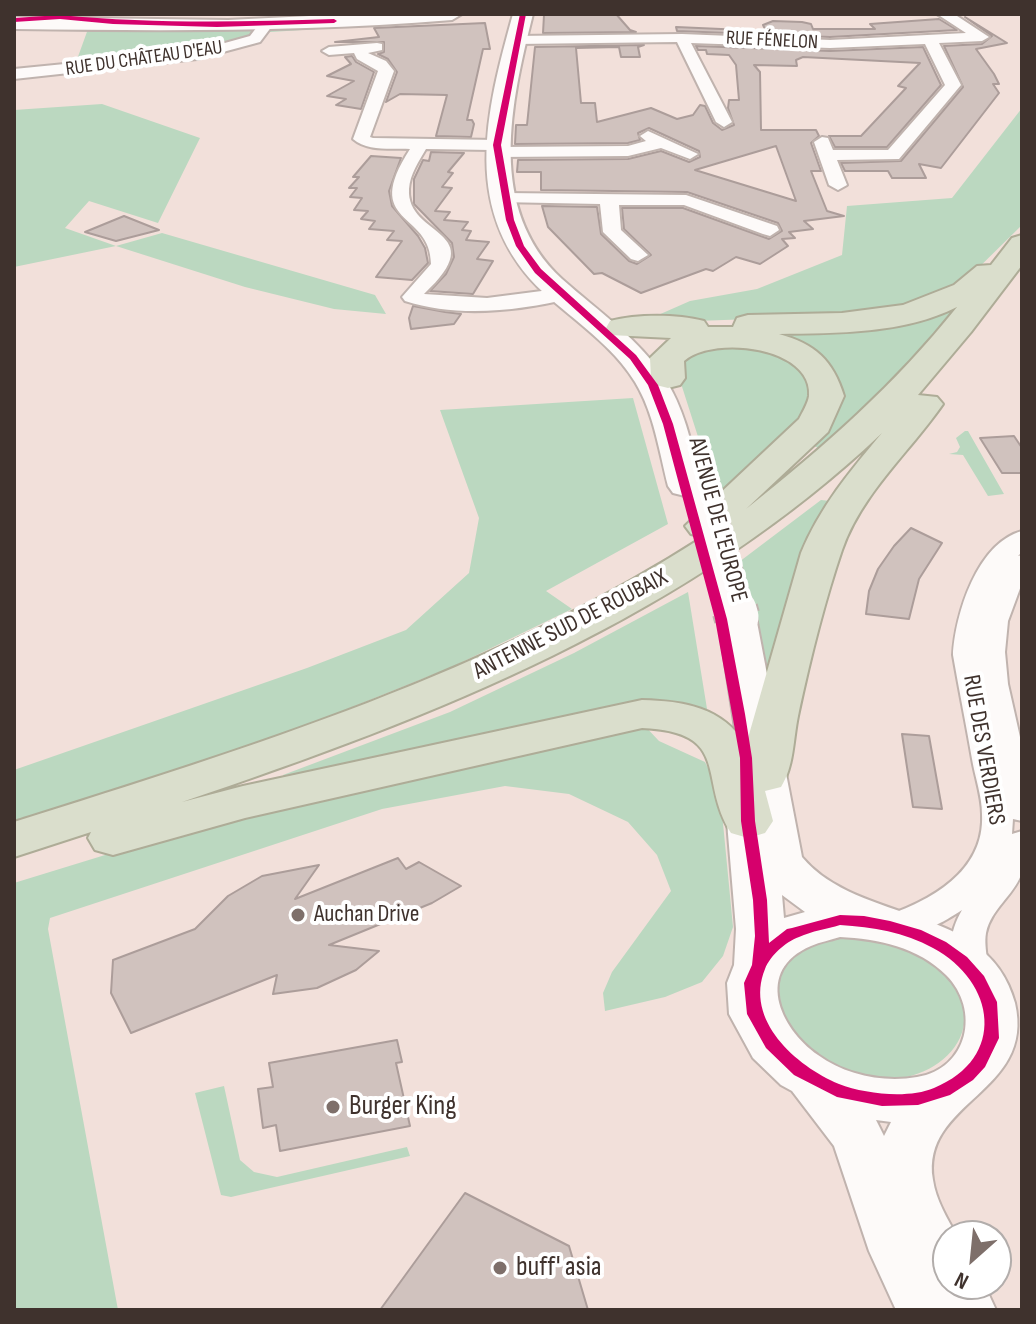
<!DOCTYPE html>
<meta charset="utf-8">
<style>
body{margin:0}
#map{position:relative;width:1036px;height:1324px;overflow:hidden;background:#f2e0da;font-family:"Sofia Sans Condensed",sans-serif}
canvas{display:block}
.frame{position:absolute;inset:0;border:16px solid #3f322d;pointer-events:none}
.north{position:absolute;left:932px;top:1220px;width:80px;height:80px;box-sizing:border-box;background:#fff;border:2px solid #b2adab;border-radius:50%;rotate:207deg;font-size:22px;font-weight:700;line-height:32px;text-align:center;color:#3f322d}
.north::after{content:'';display:block;margin:auto;width:28px;height:36px;background:#7e6f6a;clip-path:polygon(50% 0,100% 100%,50% 72%,0 100%)}
</style>
<div id="map">
<canvas width="1036" height="1324"></canvas>
<div class="frame"></div>
<div class="north">N</div>
</div>
<script>
const g = document.querySelector('canvas').getContext('2d');
g.lineJoin = 'round';
function fillPath(path, color) { g.fillStyle = color; g.fill(path, 'evenodd'); }
function stroke(path, color, width, dash) { g.strokeStyle = color; g.lineWidth = width; g.lineCap = dash ? 'butt' : 'round'; g.setLineDash(dash || []); g.stroke(path); }
function drawText(font, color, halo, rows, align = 'center') {
  g.font = font + ' "Sofia Sans Condensed",sans-serif'; g.lineWidth = 8; g.setLineDash([]); g.textBaseline = 'middle'; g.strokeStyle = halo; g.fillStyle = color; for (const [text, x, y, turn = 0] of rows) {
    g.save(); g.translate(x, y); g.rotate((+turn || 0) * Math.PI / 180); g.textAlign = isNaN(turn) ? turn : align; if (halo) g.strokeText(text, 0, 0); g.fillText(text, 0, 0); g.restore();
  }
}
const green = new Path2D(`
 M 323,19 L 318,29 L 255,33 L 245,41 L 198,53 L 75,65 L 88,29 Z
 M 102,104 L 200,138 L 158,223 L 89,201 L 65,228 L 116,246 L 162,233 L 375,295 L 386,314 L 334,309 L 245,287 L 116,246 L 14,267 L 14,110 Z
 M 1022,108 L 1022,225 L 963,283 L 898,310 L 808,317 L 640,323 L 690,301 L 757,289 L 842,255 L 847,206 L 952,198 Z
 M 974,300 L 830,452 L 808,444 L 839,399 L 753,330 Z
 M 716,342 L 773,350 L 805,368 L 816,401 L 760,461 L 716,493 L 677,371 L 683,357 Z
 M 633,398 L 668,524 L 546,591 L 572,609 L 452,667 L 163,783 L 14,831 L 14,770 L 307,668 L 406,630 L 469,573 L 479,518 L 440,410 Z
 M 965,431 L 968,431 L 1004,494 L 988,496 L 963,455 L 949,454 L 957,452 L 960,447 L 956,438 Z
 M 821,500 L 830,501 L 767,702 L 735,565 Z
 M 688,592 L 708,715 L 285,782 L 283,775 L 450,712 L 574,653 Z
 M 643,724 L 659,741 L 705,762 L 720,792 L 733,927 L 723,956 L 702,982 L 665,997 L 605,1011 L 603,993 L 612,972 L 671,891 L 657,855 L 628,822 L 569,794 L 505,786 L 382,809 L 50,918 L 48,929 L 118,1310 L 14,1310 L 14,883 L 232,816 Z
 M 869,937 C 882,941 898,943 910,949 C 1036,1015 918,1127 820,1057 C 809,1049 795,1042 789,1029 C 785,1019 777,1005 776,995 C 775,946 833,936 869,937 Z
 M 224,1086 L 240,1160 L 254,1172 L 277,1177 L 407,1147 L 410,1156 L 231,1197 L 221,1195 L 195,1093 Z`);
const building = new Path2D(`
 M 616,14 L 630,30 L 636,32 L 543,33 L 544,15 Z
 M 965,17 L 1007,43 L 976,49 L 994,74 L 999,84 L 993,84 L 999,93 L 941,168 L 919,164 L 926,178 L 892,178 L 888,171 L 845,171 L 841,163 L 901,161 L 963,87 L 944,46 L 982,44 L 992,36 Z
 M 939,19 L 957,30 L 830,37 L 677,31 L 676,27 L 766,31 L 763,25 L 773,21 L 802,22 L 811,24 L 813,29 L 875,29 L 870,24 Z
 M 485,23 L 490,49 L 483,49 L 467,120 L 472,120 L 474,124 L 471,137 L 436,136 L 447,95 L 400,94 L 386,102 L 397,72 L 388,59 L 378,54 L 384,52 L 384,42 L 335,42 L 379,37 L 374,28 Z
 M 644,45 L 638,47 L 640,57 L 621,57 L 619,47 L 576,48 L 581,103 L 595,103 L 597,122 L 651,108 L 677,119 L 693,115 L 700,105 L 705,106 L 713,123 L 722,130 L 734,125 L 728,108 L 729,100 L 739,100 L 736,65 L 729,55 L 707,54 L 706,50 L 698,50 L 696,46 L 830,51 L 923,47 L 941,85 L 887,147 L 835,147 L 829,136 L 861,136 L 906,88 L 898,86 L 920,63 L 803,57 L 796,60 L 797,66 L 754,65 L 760,72 L 761,130 L 816,130 L 819,136 L 811,143 L 821,171 L 811,171 L 827,211 L 844,216 L 804,221 L 813,229 L 789,232 L 795,238 L 782,239 L 788,246 L 760,264 L 736,257 L 713,271 L 706,269 L 641,293 L 602,273 L 594,274 L 548,227 L 542,206 L 597,207 L 601,234 L 629,261 L 637,264 L 651,255 L 624,229 L 622,208 L 683,208 L 769,239 L 782,231 L 778,223 L 687,192 L 541,190 L 541,172 L 517,172 L 518,160 L 628,159 L 661,151 L 689,162 L 700,157 L 699,151 L 649,128 L 638,133 L 640,140 L 628,143 L 515,144 L 516,125 L 527,125 L 535,47 ZM 776,146 L 796,201 L 695,170 Z
 M 352,56 L 356,62 L 374,72 L 361,109 L 336,105 L 346,99 L 327,96 L 354,81 L 327,76 L 351,64 L 345,57 Z
 M 431,152 L 464,153 L 448,172 L 453,173 L 442,187 L 452,188 L 435,211 L 450,212 L 444,220 L 468,222 L 462,230 L 471,231 L 466,240 L 489,242 L 477,259 L 493,261 L 473,294 L 430,291 L 446,274 L 454,257 L 452,243 L 414,204 L 414,179 L 423,160 L 429,161 Z
 M 371,156 L 401,158 L 389,191 L 392,206 L 418,236 L 425,248 L 428,263 L 412,280 L 376,277 L 402,241 L 387,240 L 394,231 L 369,229 L 375,221 L 361,219 L 368,211 L 354,210 L 362,198 L 350,197 L 357,188 L 349,188 L 359,177 L 353,177 Z
 M 124,216 L 159,230 L 116,241 L 85,232 Z
 M 413,306 L 445,312 L 461,314 L 454,324 L 411,329 L 409,318 Z
 M 1014,436 L 1022,448 L 1022,473 L 1002,473 L 980,438 Z
 M 911,528 L 942,543 L 919,579 L 909,619 L 866,614 L 869,591 L 878,569 L 894,546 Z
 M 902,734 L 929,736 L 942,809 L 913,807 Z
 M 398,858 L 406,869 L 419,862 L 461,886 L 432,903 L 329,945 L 379,951 L 356,970 L 317,988 L 273,994 L 277,975 L 131,1033 L 111,993 L 113,960 L 195,929 L 228,896 L 262,876 L 319,865 L 295,899 Z
 M 397,1040 L 402,1062 L 396,1063 L 410,1126 L 280,1151 L 276,1125 L 263,1128 L 258,1089 L 273,1087 L 269,1063 Z
 M 465,1193 L 569,1246 L 588,1310 L 380,1310 Z`);
const street = new Path2D(`
 M 937,14 L 954,14 L 989,37 L 982,41 L 939,43 L 961,85 L 899,159 L 837,160 L 847,185 L 838,190 L 829,185 L 814,142 L 822,137 L 828,138 L 833,150 L 888,150 L 945,85 L 925,44 L 830,48 L 691,43 L 732,122 L 724,127 L 716,122 L 677,42 L 516,44 L 509,40 L 516,36 L 682,34 L 830,40 L 966,33 Z
 M 265,22 L 272,26 L 260,42 L 197,59 L 14,79 L 14,69 L 196,51 L 250,36 L 260,23 Z
 M 377,43 L 382,44 L 382,50 L 368,53 L 386,61 L 394,71 L 370,137 L 373,138 L 497,140 L 503,141 L 504,147 L 628,146 L 646,141 L 640,136 L 648,131 L 698,154 L 690,159 L 661,148 L 628,156 L 498,157 L 492,156 L 491,150 L 426,149 C 419,161 410,174 409,189 C 406,238 494,229 424,294 L 487,298 L 565,288 L 575,294 L 572,298 C 519,311 457,318 405,301 L 402,297 L 431,264 C 431,210 360,226 410,149 C 391,148 368,152 353,139 L 378,71 L 357,59 L 354,53 L 329,55 L 322,51 L 329,47 Z
 M 505,193 L 686,195 L 777,226 L 779,230 L 770,236 L 763,234 L 684,205 L 619,205 L 621,230 L 648,255 L 638,261 L 631,259 L 603,232 L 600,204 L 499,202 L 496,198 Z
 M 1022,531 L 1022,552 L 1018,556 L 1022,555 L 1022,583 L 1008,621 L 1005,652 L 1008,684 L 1022,746 L 1022,821 L 1013,819 L 1012,834 L 1022,831 C 1022,844 1025,863 1021,875 C 1013,896 991,909 986,933 C 983,950 992,966 983,981 L 971,985 L 959,981 C 946,959 949,932 962,910 C 941,924 908,942 883,935 L 878,926 L 883,917 C 930,901 985,872 982,814 C 982,796 975,777 972,759 C 966,724 959,690 953,655 C 955,615 977,543 1022,531 Z`);
const secondary = new Path2D(`
 M 350,14 L 462,14 L 452,20 C 306,32 161,31 14,29 L 14,17 L 228,20 Z
 M 513,14 L 533,14 C 511,102 486,209 562,279 C 599,312 640,339 667,382 C 686,413 693,451 702,486 L 697,493 L 685,496 L 673,493 L 668,486 C 659,451 654,413 635,382 C 613,346 575,321 544,293 C 459,214 486,111 513,14 Z
 M 737,605 L 751,609 L 756,617 L 802,857 C 860,926 988,902 1015,1003 C 1036,1093 920,1101 933,1180 C 936,1200 947,1218 957,1236 L 948,1236 L 948,1284 L 984,1284 L 996,1310 L 896,1310 L 869,1251 L 834,1146 L 792,1091 L 781,1085 L 753,1058 L 729,1014 L 727,983 L 734,965 L 736,929 L 727,822 L 733,811 L 747,807 L 718,617 L 723,609 ZM 782,895 L 805,912 L 784,918 ZM 840,937 C 878,939 918,947 946,975 C 981,1010 968,1069 917,1077 C 884,1083 845,1075 818,1055 C 779,1028 754,970 811,946 C 820,942 831,940 840,937 ZM 876,1120 L 891,1122 L 884,1136 Z`);
const highway = new Path2D(`
 M 1022,235 L 1022,265 L 971,332 L 918,395 L 937,397 L 943,404 C 909,453 862,493 842,550 C 825,600 809,664 798,716 C 793,740 794,766 781,787 L 765,791 L 773,821 L 765,833 L 748,838 L 731,833 C 697,779 733,732 642,728 L 245,818 L 113,855 L 95,850 L 88,838 L 91,832 L 14,857 L 14,822 C 252,747 492,673 703,537 L 691,534 L 685,526 L 799,419 C 802,413 808,403 809,396 C 813,347 714,335 684,361 L 685,378 L 680,385 L 668,388 L 656,385 L 651,378 L 650,358 L 671,338 L 610,335 L 606,328 L 610,321 C 637,314 677,314 704,321 L 708,327 L 733,327 L 737,318 L 748,315 L 842,313 L 903,305 L 954,285 L 977,266 L 991,265 L 1012,238 ZM 957,307 C 894,386 825,446 746,509 L 828,432 L 844,396 C 833,360 815,344 779,334 C 837,333 904,334 957,307 ZM 882,433 C 850,471 820,507 801,553 L 746,745 C 722,707 684,701 642,700 L 243,786 L 182,802 C 434,717 686,619 882,433 Z`);
const secondaryBridgeFar1 = new Path2D(`
 M 696,465 L 736,612`);
const secondaryBridge = new Path2D(`
 M 735,610 L 737,617`);
const cycleway = new Path2D(`
 M 520,14 L 526,14 L 501,145 L 514,220 L 524,246 L 541,269 L 636,355 L 658,385 L 673,424 L 727,619 L 745,714 L 752,758 L 755,821 L 767,900 L 769,943 L 787,929 L 792,928 L 840,915 L 864,916 L 890,921 L 921,930 L 946,942 L 967,957 L 984,976 L 997,1002 L 999,1038 L 985,1067 L 973,1080 L 950,1095 L 918,1105 L 882,1106 L 837,1097 L 794,1075 L 766,1048 L 747,1014 L 744,983 L 752,965 L 755,936 L 753,900 L 741,821 L 740,758 L 715,619 L 663,424 L 648,385 L 630,359 L 535,273 L 516,246 L 506,220 L 493,145 ZM 840,925 C 873,927 904,932 933,948 C 996,982 1007,1058 934,1088 C 908,1099 865,1094 839,1084 C 796,1066 744,1020 765,969 C 770,956 785,942 799,937 C 812,931 827,929 840,925 Z
 M 60,15 C 152,24 242,22 334,19 L 337,21 L 334,23 L 217,27 L 113,24 L 60,19 L 14,22 L 14,18 Z`);
const markers = [
 [298,915,8,"#7e6f6a"],
 [333,1107,8,"#7e6f6a"],
 [500,1268,8,"#7e6f6a"]
];
const farStreetnames = [
 ["RUE FÉNELON",772,41,3],
 ["RUE DU CHÂTEAU D'EAU",144,59,-8]
];
const streetNames = [
 ["AVENUE DE L'EUROPE",717,520,75],
 ["ANTENNE SUD DE ROUBAIX",571,625,-27],
 ["RUE DES VERDIERS",983,750,80]
];
const poiNames = [
 ["Auchan Drive",314,915]
];
const nearPoinames = [
 ["Burger King",349,1107],
 ["buff' asia",516,1268]
];
fillPath(green, '#bbd8c0');
fillPath(building, '#d0c2be');
stroke(building, '#ac9d9a', 2);
stroke(street, '#c0b3ae', 4);
stroke(secondary, '#c0b3ae', 4);
stroke(highway, '#aeac97', 4);
fillPath(street, '#fdfaf9');
fillPath(secondary, '#fdfaf9');
fillPath(highway, '#dadecc');
stroke(secondaryBridgeFar1, '#c0b3ae', 37, []);
stroke(secondaryBridge, '#c0b3ae', 47, []);
stroke(secondaryBridgeFar1, '#fdfaf9', 34);
stroke(secondaryBridge, '#fdfaf9', 43);
fillPath(cycleway, '#d6006c');
for (const [x, y, r, color] of markers) { const dot = new Path2D(); dot.arc(x, y, r, 0, 2 * Math.PI); g.fillStyle = color; g.fill(dot); stroke(dot, '#fff', 3); }
drawText('20px', '#3f322d', '#fff', farStreetnames);
drawText('24px', '#3f322d', '#fff', streetNames);
drawText('24px', '#3f322d', '#fff', poiNames, 'left');
drawText('28px', '#3f322d', '#fff', nearPoinames, 'left');
</script>
